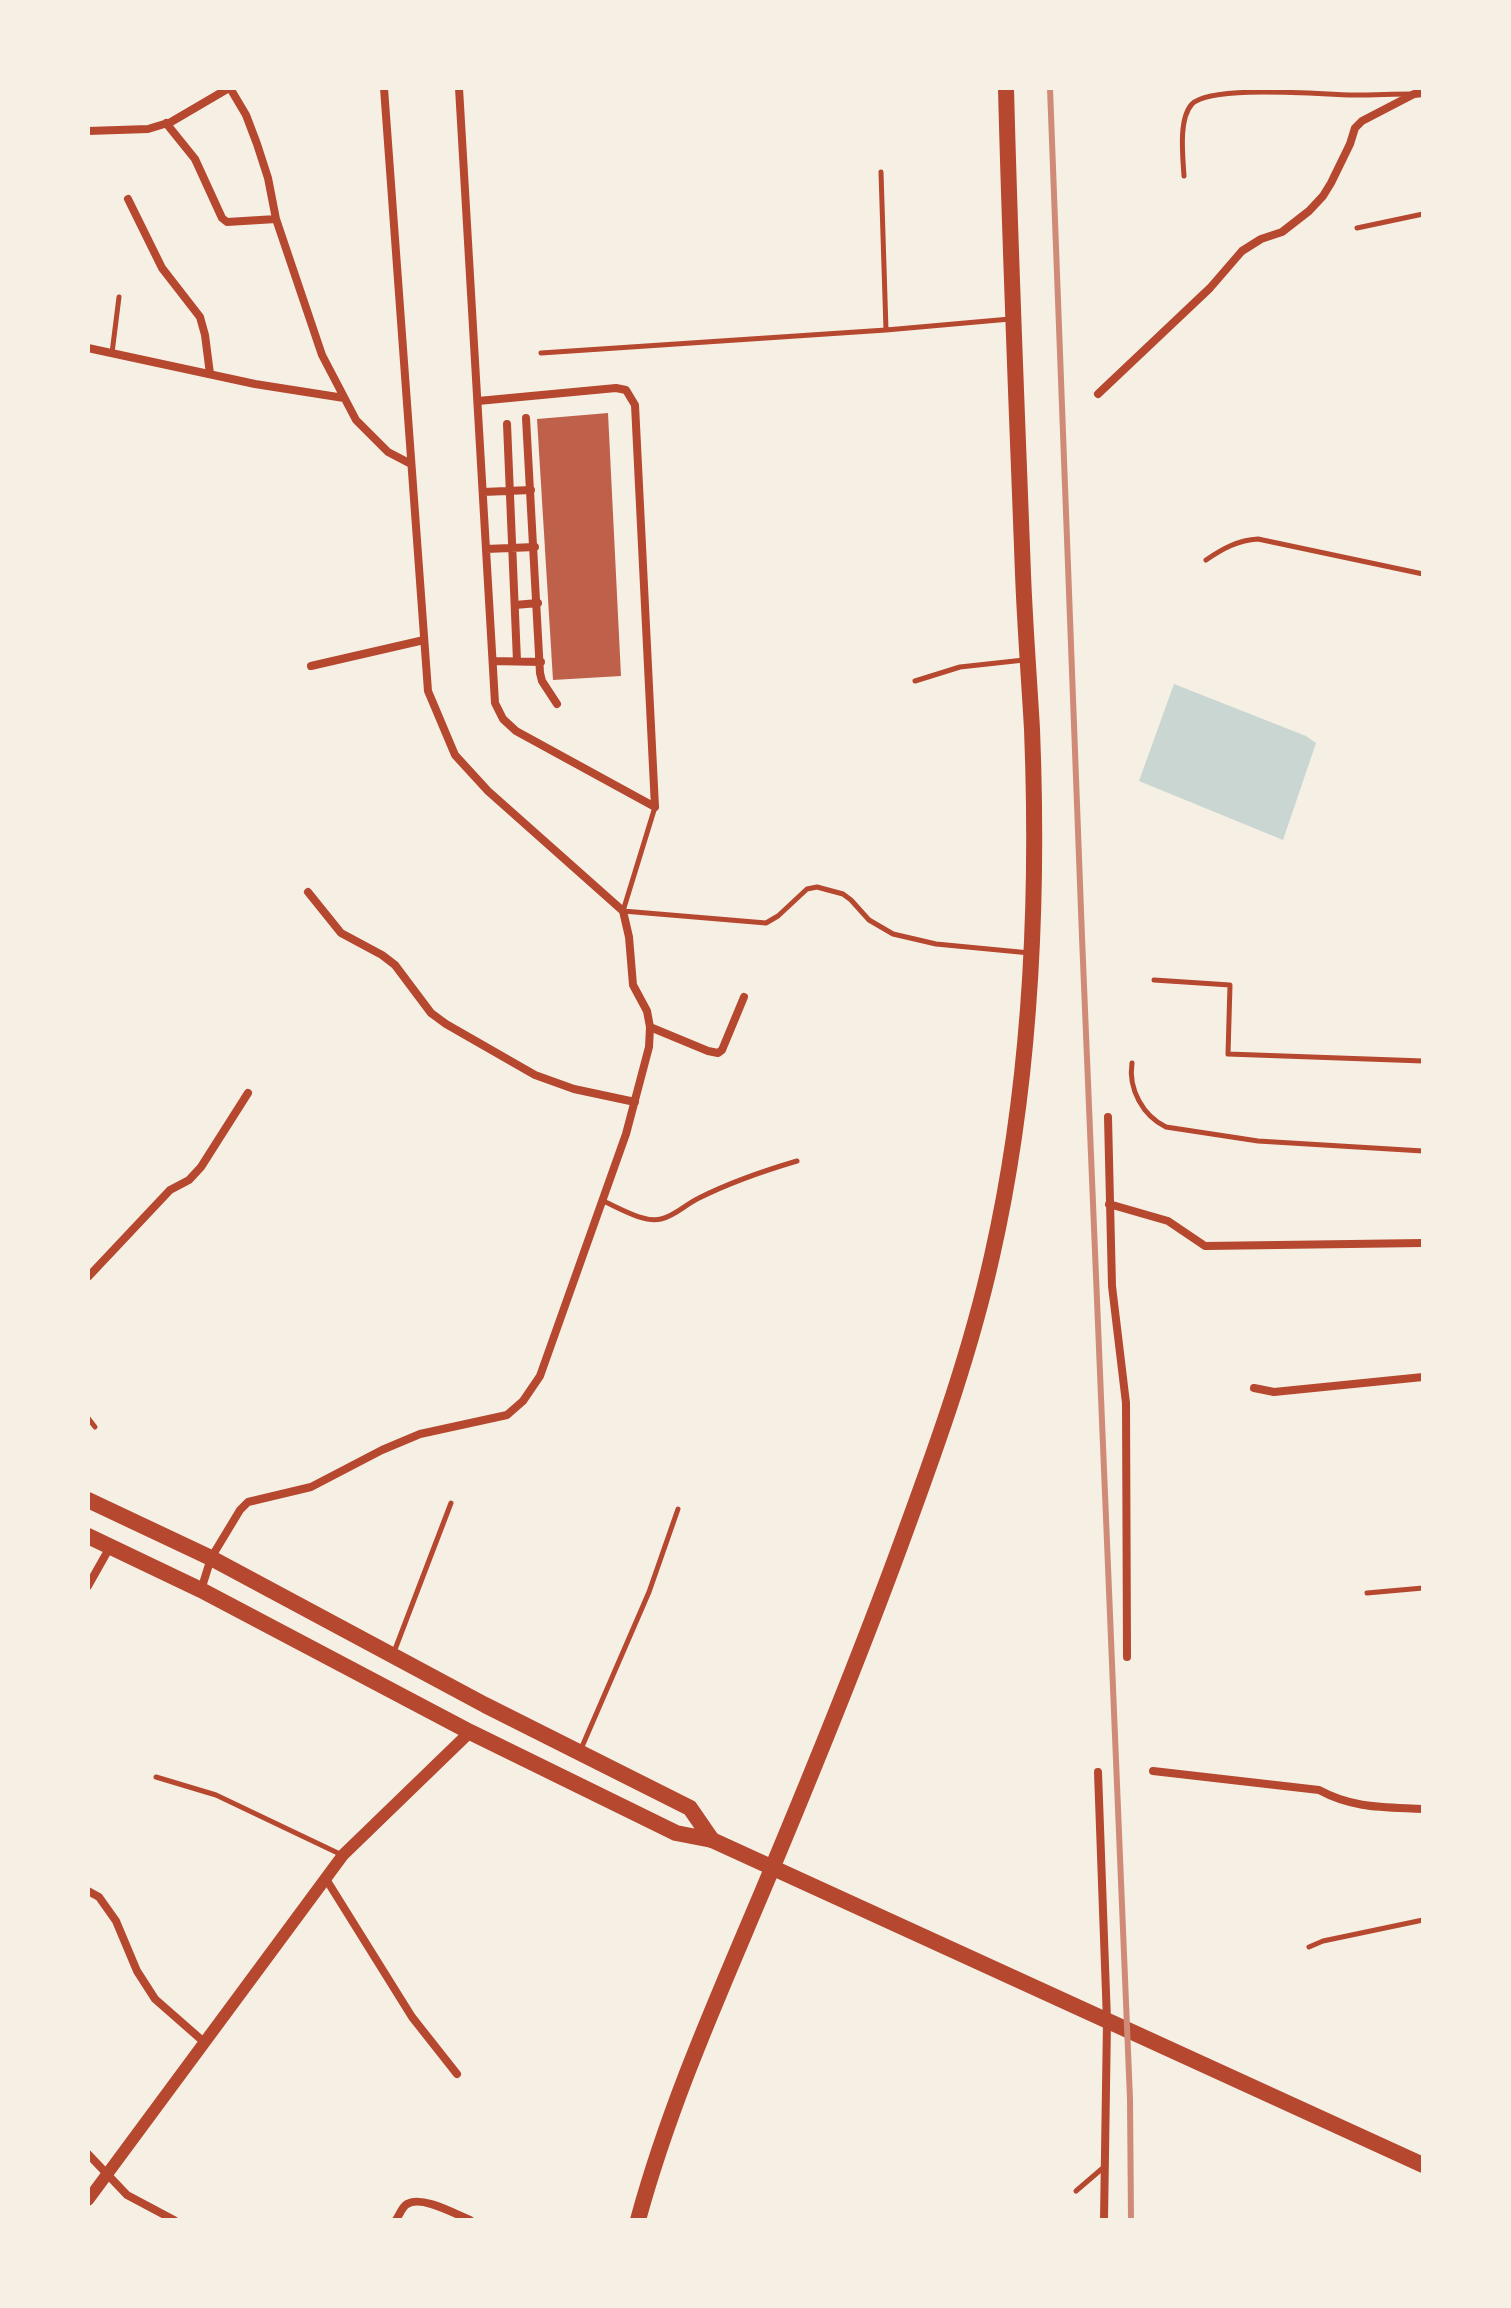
<!DOCTYPE html>
<style>
body{margin:0}
#map{position:relative;width:1511px;height:2308px;overflow:hidden;background:#f6efe4;font-family:"IBM Plex Serif",serif}
canvas{display:block}
.frame{position:absolute;inset:0;border:90px solid #f6efe4;pointer-events:none}
</style>
<div id="map">
<canvas width="1511" height="2308"></canvas>
<div class="frame"></div>
</div>
<script>
const g = document.querySelector('canvas').getContext('2d');
g.lineJoin = 'round';
function fillPath(path, color) { g.fillStyle = color; g.fill(path, 'evenodd'); }
function stroke(path, color, width, dash) { g.strokeStyle = color; g.lineWidth = width; g.lineCap = dash ? 'butt' : 'round'; g.setLineDash(dash || []); g.stroke(path); }
const water = new Path2D(`
 M 1174,684 L 1306,736 L 1316,743 L 1283,840 L 1139,781 Z`);
const building = new Path2D(`
 M 608,413 L 621,676 L 553,680 L 537,419 Z`);
const service = new Path2D(`
 M 881,172 L 886,330
 M 1184,176 C 1183,158 1178,119 1192,104 C 1212,84 1326,95 1356,95 C 1375,95 1393,94 1411,94
 M 1357,228 L 1423,214
 M 112,353 L 119,297
 M 541,353 L 886,330 L 1010,319
 M 1206,560 C 1222,549 1238,540 1258,539 L 1423,574
 M 915,681 L 960,667 L 1024,660
 M 655,807 L 623,911 L 766,923 L 778,916 L 807,889 L 817,887 L 843,894 L 851,900 L 869,920 L 893,934 L 936,944 L 1030,953
 M 1154,980 L 1230,985 L 1228,1054 L 1423,1061
 M 1132,1063 C 1128,1089 1143,1116 1166,1127 L 1258,1141 L 1423,1151
 M 603,1201 C 620,1208 643,1223 661,1219 C 675,1216 686,1204 699,1198 C 731,1182 763,1171 797,1161
 M 88,1418 L 95,1427
 M 1367,1593 L 1423,1588
 M 394,1652 L 451,1503
 M 581,1749 L 649,1592 L 678,1509
 M 156,1777 L 216,1795 L 342,1855
 M 1309,1947 L 1323,1941 L 1423,1920
 M 1076,2191 L 1104,2167`);
const minor = new Path2D(`
 M 230,88 L 246,115 L 257,144 L 268,178 L 276,219 L 322,355 L 356,420 L 388,452 L 411,464
 M 459,88 L 495,703 L 503,719 L 516,731 L 655,807
 M 166,123 L 195,159 L 222,218 L 227,222 L 276,219
 M 88,131 L 148,129 L 171,122 L 229,88
 M 128,199 L 162,268 L 200,317 L 205,335 L 210,374
 M 88,348 L 255,384 L 344,398
 M 1098,394 L 1210,288 L 1242,251 L 1261,239 L 1282,232 L 1309,211 L 1323,196 L 1331,183 L 1350,144 L 1355,128 L 1362,121 L 1414,94 L 1423,93
 M 478,401 L 616,388 L 626,390 L 635,405 L 655,807
 M 526,418 L 540,673 L 542,681 L 557,704
 M 507,424 L 517,661
 M 483,492 L 531,490
 M 486,549 L 535,547
 M 515,605 L 538,603
 M 493,661 L 541,662
 M 311,666 L 424,640
 M 308,892 L 341,933 L 382,955 L 395,965 L 431,1013 L 446,1024 L 535,1075 L 574,1089 L 635,1102
 M 650,1027 L 708,1051 L 718,1053 L 722,1050 L 744,997
 M 1108,1117 L 1112,1286 L 1126,1403 L 1127,1657
 M 1109,1204 L 1168,1221 L 1205,1246 L 1423,1243
 M 88,1277 L 170,1190 L 189,1180 L 201,1167 L 248,1093
 M 1254,1388 L 1274,1392 L 1423,1377
 M 88,1586 L 110,1547
 M 201,1590 L 211,1558 L 240,1510 L 248,1502 L 311,1487 L 382,1450 L 420,1434 L 507,1415 L 523,1401 L 540,1376 L 626,1134 L 649,1047 L 650,1027 L 647,1011 L 633,985 L 629,937 L 623,911 L 488,791 L 455,755 L 428,691 L 384,88
 M 1153,1771 L 1319,1790 C 1354,1809 1385,1807 1423,1809
 M 1098,1772 L 1107,2021 L 1104,2220
 M 326,1879 L 412,2017 L 457,2074
 M 88,1891 L 99,1897 L 116,1921 L 137,1971 L 155,1999 L 204,2042
 M 88,2154 L 127,2195 L 174,2220
 M 396,2220 C 400,2214 402,2207 407,2204 C 422,2195 455,2214 470,2220`);
const tertiary = new Path2D(`
 M 88,2200 L 343,1855 L 470,1732`);
const primary = new Path2D(`
 M 712,1840 L 1423,2165`);
const trunk = new Path2D(`
 M 88,1500 L 211,1558 L 485,1705 L 690,1808 L 712,1840
 M 88,1536 L 201,1590 L 470,1732 L 676,1833 L 712,1840
 M 638,2220 C 669,2106 717,1999 763,1890 C 813,1771 862,1651 906,1530 C 939,1440 971,1350 992,1256 C 1031,1084 1039,905 1032,729 C 1029,677 1025,626 1023,574 C 1017,412 1010,250 1006,88`);
const rail = new Path2D(`
 M 1050,88 L 1082,937 L 1130,2099 L 1131,2220`);
fillPath(water, '#c9d6d2');
fillPath(building, '#bf614a');
stroke(service, '#b5482f', 5);
stroke(minor, '#b5482f', 8);
stroke(tertiary, '#b5482f', 12);
stroke(primary, '#b5482f', 16);
stroke(trunk, '#b5482f', 16);
stroke(rail, '#cf8b77', 6);
</script>
